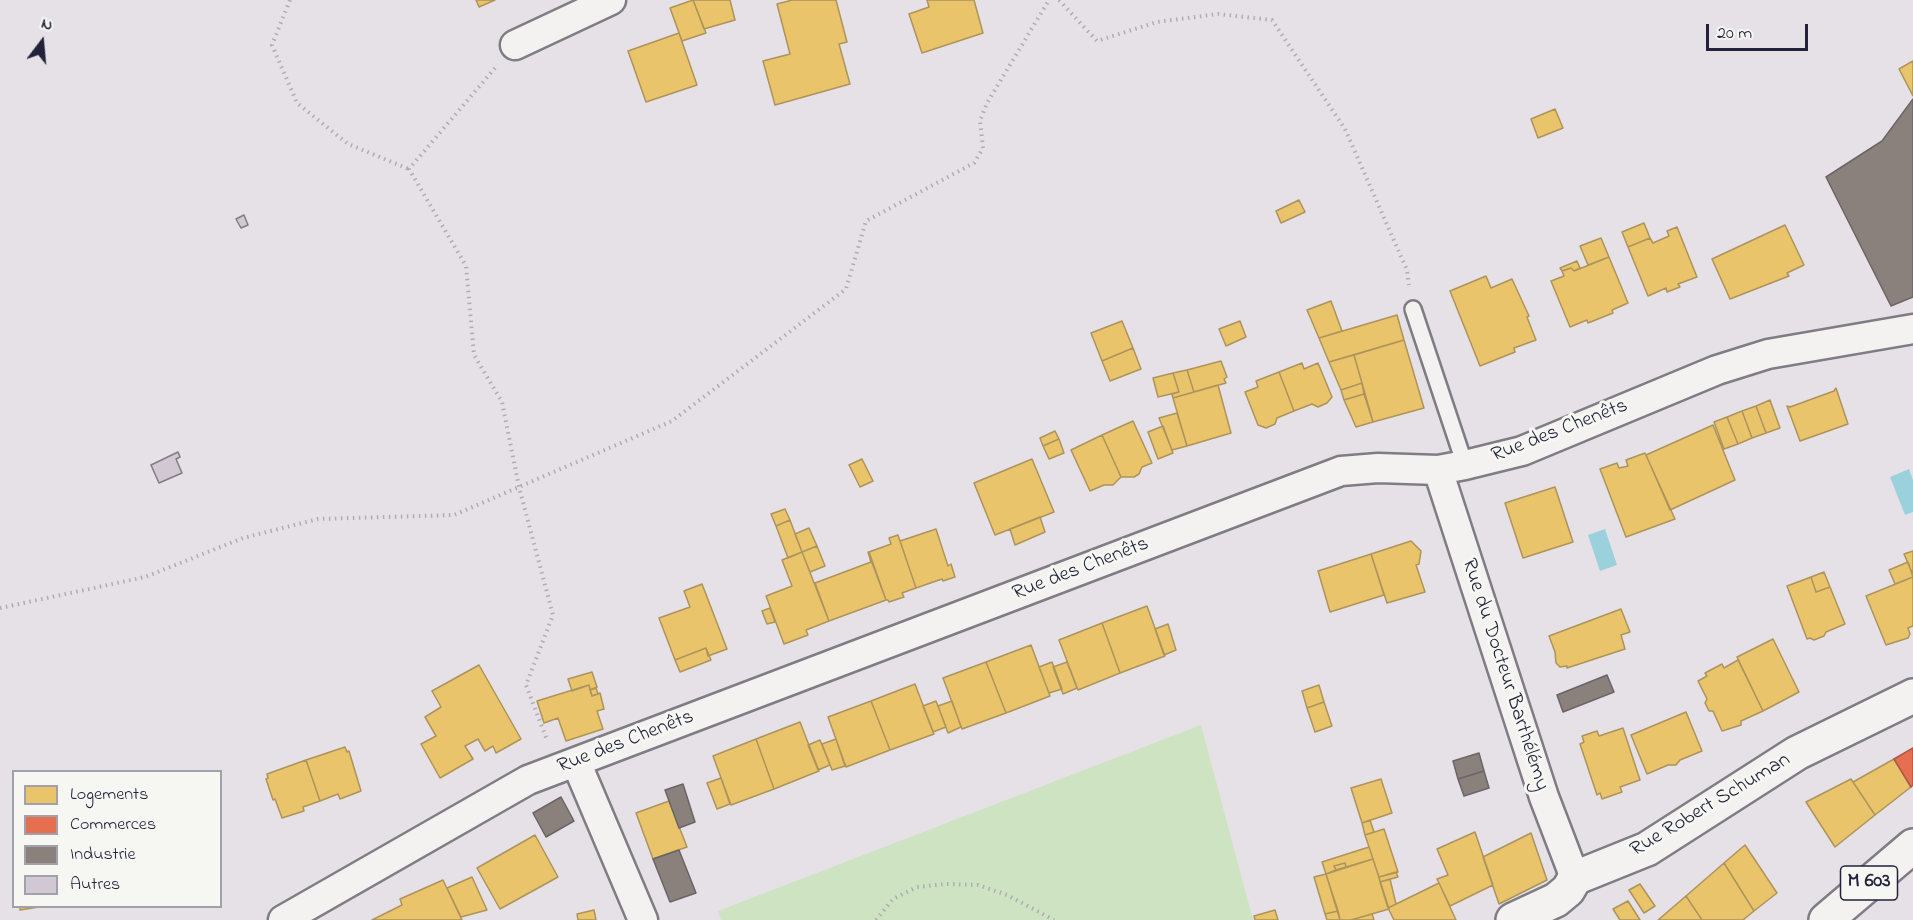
<!DOCTYPE html>
<meta charset="utf-8">
<style>
body{margin:0}
#map{position:relative;width:1913px;height:920px;overflow:hidden;background:#e6e1e6;font-family:"Indie Flower",sans-serif}
canvas{display:block}
.legend{position:absolute;left:12px;top:770px;width:210px;height:138px;box-sizing:border-box;background:#f6f6f2;border:2px solid #a1a1a9;margin:0;padding:8px 10px;list-style:none;font-size:18px;color:#22223b}
.legend li{display:flex;align-items:center;gap:12px;height:30px}
.legend b{width:30px;border:2px solid #a1a1a9}
.north{position:absolute;left:12px;top:12px;width:60px;height:60px;-webkit-text-stroke:4px #f6f6f2;paint-order:stroke;rotate:16deg;font-size:16px;font-weight:700;line-height:24px;text-align:center;color:#22223b}
.north::after{content:'';display:block;margin:auto;width:21px;height:27px;background:#22223b;clip-path:polygon(50% 0,100% 100%,50% 72%,0 100%)}
.scale{position:absolute;left:1706px;top:24px;width:102px;height:27px;box-sizing:border-box;border:3px solid #22223b;border-top:0;padding-left:8px;font-size:18px;line-height:21px;white-space:nowrap;color:#22223b;-webkit-text-stroke:4px #f6f6f2;paint-order:stroke}
</style>
<div id="map">
<canvas width="1913" height="920"></canvas>
<ul class="legend">
<li><b style="height:16px;background:#e9c46a"></b>Logements</li>
<li><b style="height:16px;background:#e76f51"></b>Commerces</li>
<li><b style="height:16px;background:#8a817c"></b>Industrie</li>
<li><b style="height:16px;background:#d2c8d3"></b>Autres</li>
</ul>
<div class="north">N</div>
<div class="scale">20 m</div>
</div>
<script>
const g = document.querySelector('canvas').getContext('2d');
g.lineJoin = 'round';
function fillPath(path, color) { g.fillStyle = color; g.fill(path, 'evenodd'); }
function stroke(path, color, width, dash) { g.strokeStyle = color; g.lineWidth = width; g.lineCap = dash ? 'butt' : 'round'; g.setLineDash(dash || []); g.stroke(path); }
function drawText(font, color, halo, rows, align = 'center') {
  g.font = font + ' "Indie Flower",sans-serif'; g.lineWidth = 6; g.setLineDash([]); g.textBaseline = 'middle'; g.strokeStyle = halo; g.fillStyle = color; for (const [text, x, y, turn = 0] of rows) {
    g.save(); g.translate(x, y); g.rotate((+turn || 0) * Math.PI / 180); g.textAlign = isNaN(turn) ? turn : align; if (halo) g.strokeText(text, 0, 0); g.fillText(text, 0, 0); g.restore();
  }
}
const green = new Path2D(`
 M 1201,725 L 1253,920 L 721,920 L 718,911 Z`);
const water = new Path2D(`
 M 1909,469 L 1913,480 L 1913,512 L 1905,515 L 1890,477 Z
 M 1605,529 L 1617,565 L 1600,571 L 1588,535 Z`);
const homes = new Path2D(`
 M 476,0 L 495,0 L 479,7 Z
 M 693,0 L 730,0 L 735,20 L 704,29 Z
 M 693,0 L 706,33 L 682,41 L 670,8 Z
 M 792,0 L 836,0 L 847,42 L 839,44 L 850,84 L 775,105 L 763,61 L 790,54 L 777,4 Z
 M 927,0 L 974,0 L 983,33 L 922,53 L 909,14 L 929,7 Z
 M 679,33 L 697,85 L 646,102 L 628,51 Z
 M 1913,61 L 1913,96 L 1899,69 Z
 M 1555,109 L 1563,128 L 1538,138 L 1531,119 Z
 M 1299,200 L 1305,212 L 1281,223 L 1276,211 Z
 M 1644,223 L 1650,238 L 1628,247 L 1622,232 Z
 M 1785,225 L 1804,265 L 1787,273 L 1789,276 L 1730,299 L 1712,259 Z
 M 1677,227 L 1697,277 L 1678,284 L 1680,287 L 1667,292 L 1666,288 L 1648,296 L 1628,247 L 1650,238 L 1653,243 L 1669,236 L 1667,231 Z
 M 1601,238 L 1609,257 L 1588,265 L 1580,246 Z
 M 1609,257 L 1628,303 L 1612,310 L 1613,313 L 1588,323 L 1587,320 L 1570,327 L 1551,281 L 1564,276 L 1562,271 L 1571,268 L 1574,271 Z
 M 1577,261 L 1580,268 L 1574,271 L 1571,268 L 1562,271 L 1560,268 Z
 M 1486,276 L 1491,288 L 1512,279 L 1529,316 L 1527,317 L 1536,340 L 1514,348 L 1515,352 L 1480,366 L 1450,291 Z
 M 1331,301 L 1342,331 L 1319,338 L 1307,310 Z
 M 1397,315 L 1404,340 L 1329,362 L 1319,338 Z
 M 1122,321 L 1133,348 L 1102,361 L 1091,333 Z
 M 1240,321 L 1246,337 L 1226,346 L 1219,329 Z
 M 1404,340 L 1424,408 L 1373,422 L 1354,355 Z
 M 1133,348 L 1141,369 L 1110,381 L 1102,361 Z
 M 1354,355 L 1362,383 L 1341,390 L 1329,362 Z
 M 1221,361 L 1227,377 L 1224,379 L 1226,383 L 1194,392 L 1187,370 Z
 M 1302,363 L 1304,369 L 1318,363 L 1332,397 L 1327,403 L 1318,407 L 1312,404 L 1294,411 L 1279,372 Z
 M 1187,370 L 1194,392 L 1173,398 L 1172,394 L 1179,392 L 1173,373 Z
 M 1279,372 L 1294,411 L 1277,418 L 1275,424 L 1266,428 L 1258,425 L 1245,392 L 1258,387 L 1256,381 Z
 M 1173,373 L 1179,392 L 1158,397 L 1153,378 Z
 M 1362,383 L 1364,394 L 1344,400 L 1341,390 Z
 M 1218,385 L 1231,433 L 1187,446 L 1173,398 Z
 M 1836,388 L 1848,424 L 1800,441 L 1787,406 L 1790,407 L 1834,391 Z
 M 1364,394 L 1373,422 L 1356,427 L 1344,400 Z
 M 1770,400 L 1780,428 L 1766,433 L 1756,406 Z
 M 1756,406 L 1766,433 L 1752,438 L 1742,411 Z
 M 1742,411 L 1752,438 L 1738,444 L 1727,417 Z
 M 1177,413 L 1187,446 L 1172,450 L 1159,418 Z
 M 1727,417 L 1738,444 L 1724,449 L 1714,422 Z
 M 1133,421 L 1152,463 L 1142,467 L 1139,474 L 1134,477 L 1121,477 L 1102,435 Z
 M 1713,425 L 1735,480 L 1670,510 L 1646,455 Z
 M 1163,426 L 1173,453 L 1158,459 L 1148,432 Z
 M 1055,431 L 1059,439 L 1043,446 L 1040,438 Z
 M 1102,435 L 1121,477 L 1113,485 L 1104,485 L 1090,491 L 1071,450 Z
 M 1059,439 L 1064,453 L 1049,459 L 1043,446 Z
 M 1645,453 L 1675,519 L 1626,537 L 1600,469 L 1617,463 L 1619,468 L 1628,466 L 1626,460 Z
 M 862,459 L 873,481 L 860,487 L 849,465 Z
 M 1032,459 L 1054,512 L 995,535 L 974,483 Z
 M 1555,487 L 1573,542 L 1523,558 L 1505,503 Z
 M 785,509 L 790,520 L 776,526 L 771,514 Z
 M 1040,517 L 1045,532 L 1015,545 L 1010,529 Z
 M 790,520 L 802,552 L 788,558 L 776,526 Z
 M 809,528 L 817,546 L 802,552 L 795,534 Z
 M 936,529 L 948,566 L 951,564 L 955,577 L 943,581 L 942,579 L 916,588 L 900,541 Z
 M 898,535 L 916,588 L 902,593 L 904,597 L 889,602 L 888,600 L 886,600 L 869,552 L 891,544 L 889,538 Z
 M 1411,541 L 1421,551 L 1419,564 L 1416,565 L 1425,592 L 1387,603 L 1371,554 Z
 M 817,546 L 825,566 L 810,572 L 802,552 Z
 M 1913,551 L 1913,575 L 1904,554 Z
 M 802,552 L 829,621 L 806,630 L 808,635 L 784,644 L 766,596 L 792,586 L 782,560 Z
 M 868,552 L 886,600 L 829,621 L 815,583 L 871,562 Z
 M 1371,554 L 1384,595 L 1330,612 L 1318,571 Z
 M 1908,562 L 1913,577 L 1895,584 L 1889,570 Z
 M 1824,572 L 1830,587 L 1816,592 L 1811,577 Z
 M 1811,577 L 1816,592 L 1830,587 L 1845,624 L 1826,632 L 1824,636 L 1814,640 L 1810,638 L 1807,639 L 1787,586 Z
 M 1913,577 L 1913,626 L 1908,628 L 1910,634 L 1908,638 L 1886,645 L 1866,596 Z
 M 702,584 L 727,649 L 708,656 L 706,648 L 675,660 L 659,618 L 690,607 L 684,591 Z
 M 1147,606 L 1165,656 L 1120,673 L 1102,623 Z
 M 770,608 L 775,622 L 767,624 L 762,611 Z
 M 1621,609 L 1630,632 L 1621,635 L 1625,649 L 1567,668 L 1567,666 L 1560,667 L 1556,663 L 1555,652 L 1549,636 Z
 M 1102,623 L 1120,673 L 1078,690 L 1059,640 Z
 M 1168,624 L 1176,650 L 1164,655 L 1155,629 Z
 M 1773,639 L 1799,692 L 1763,711 L 1737,657 Z
 M 1031,645 L 1050,696 L 1006,713 L 986,662 Z
 M 706,648 L 711,660 L 680,672 L 675,660 Z
 M 1738,660 L 1763,711 L 1741,721 L 1741,725 L 1722,731 L 1713,711 L 1709,711 L 1705,703 L 1707,699 L 1698,681 L 1707,676 L 1705,673 L 1722,664 L 1724,668 Z
 M 986,662 L 1006,713 L 962,729 L 943,678 Z
 M 1052,662 L 1062,689 L 1049,693 L 1039,667 Z
 M 1067,662 L 1077,688 L 1063,694 L 1053,667 Z
 M 479,665 L 521,739 L 496,753 L 493,746 L 485,751 L 478,739 L 465,746 L 473,759 L 440,778 L 421,744 L 436,736 L 425,717 L 441,707 L 432,691 Z
 M 592,672 L 597,687 L 590,690 L 589,685 L 572,691 L 568,679 Z
 M 915,684 L 934,734 L 890,750 L 871,701 Z
 M 589,685 L 592,696 L 600,693 L 604,709 L 597,711 L 603,729 L 566,741 L 558,718 L 544,723 L 537,701 Z
 M 1319,685 L 1324,702 L 1307,708 L 1302,691 Z
 M 596,688 L 598,694 L 592,696 L 590,690 Z
 M 871,701 L 890,750 L 846,767 L 828,717 Z
 M 936,701 L 946,727 L 933,732 L 923,706 Z
 M 952,701 L 961,727 L 948,733 L 938,706 Z
 M 1324,702 L 1332,726 L 1315,732 L 1307,708 Z
 M 1686,712 L 1702,751 L 1680,760 L 1676,765 L 1668,765 L 1647,774 L 1631,735 Z
 M 800,722 L 819,771 L 774,789 L 756,739 Z
 M 1623,728 L 1640,780 L 1620,787 L 1622,792 L 1602,799 L 1600,793 L 1597,795 L 1580,744 L 1584,742 L 1582,736 L 1597,731 L 1599,736 Z
 M 756,739 L 774,789 L 731,805 L 713,756 Z
 M 836,739 L 845,766 L 832,770 L 822,744 Z
 M 820,740 L 830,765 L 818,770 L 808,745 Z
 M 345,747 L 347,752 L 349,751 L 361,791 L 340,799 L 338,794 L 320,801 L 306,760 Z
 M 1894,759 L 1911,787 L 1875,815 L 1853,782 Z
 M 306,760 L 320,801 L 303,807 L 304,811 L 282,818 L 275,799 L 273,800 L 266,779 L 268,778 L 267,774 Z
 M 721,778 L 730,804 L 717,809 L 707,783 Z
 M 1381,779 L 1392,813 L 1362,823 L 1351,788 Z
 M 1851,779 L 1875,815 L 1835,847 L 1806,802 Z
 M 669,801 L 687,847 L 653,859 L 636,813 Z
 M 1370,820 L 1374,832 L 1365,835 L 1362,823 Z
 M 1384,829 L 1398,872 L 1379,877 L 1365,835 Z
 M 1475,832 L 1493,885 L 1450,906 L 1437,879 L 1448,875 L 1437,849 Z
 M 1531,833 L 1547,880 L 1499,904 L 1483,857 Z
 M 535,835 L 558,877 L 500,909 L 477,868 Z
 M 1745,845 L 1777,893 L 1754,911 L 1724,863 Z
 M 1369,847 L 1373,859 L 1346,867 L 1345,863 L 1334,866 L 1336,870 L 1326,874 L 1322,862 Z
 M 1373,859 L 1389,909 L 1351,920 L 1340,920 L 1326,874 Z
 M 1345,863 L 1346,867 L 1336,870 L 1334,866 Z
 M 1724,863 L 1754,911 L 1743,920 L 1702,920 L 1686,896 Z
 M 1396,872 L 1398,877 L 1380,882 L 1379,877 Z
 M 1326,874 L 1338,911 L 1325,914 L 1314,877 Z
 M 472,877 L 487,910 L 461,917 L 447,888 Z
 M 1390,879 L 1396,904 L 1388,908 L 1380,882 Z
 M 443,880 L 462,920 L 372,920 L 402,905 L 400,899 Z
 M 1439,883 L 1456,920 L 1394,920 L 1388,908 Z
 M 1640,884 L 1655,906 L 1644,913 L 1629,890 Z
 M 1686,896 L 1702,920 L 1658,920 Z
 M 1628,901 L 1640,920 L 1620,920 L 1613,909 Z
 M 20,906 L 45,906 L 20,910 Z
 M 594,910 L 596,920 L 578,920 L 577,914 Z
 M 1275,910 L 1278,920 L 1255,920 L 1254,916 Z
 M 1338,911 L 1340,920 L 1327,920 L 1325,914 Z
 M 1372,914 L 1374,920 L 1351,920 Z`);
const shops = new Path2D(`
 M 1913,748 L 1913,785 L 1911,787 L 1894,759 Z`);
const industry = new Path2D(`
 M 1913,99 L 1913,297 L 1891,306 L 1826,177 L 1882,141 Z
 M 1607,675 L 1614,692 L 1563,712 L 1557,695 Z
 M 1479,753 L 1484,771 L 1458,779 L 1453,761 Z
 M 1484,771 L 1489,788 L 1464,796 L 1458,779 Z
 M 683,784 L 695,822 L 679,828 L 665,790 Z
 M 561,797 L 574,821 L 546,837 L 533,813 Z
 M 679,850 L 696,893 L 670,902 L 653,859 Z`);
const building = new Path2D(`
 M 244,215 L 248,225 L 241,228 L 236,219 Z
 M 178,452 L 180,457 L 176,459 L 182,473 L 159,483 L 151,465 Z`);
const path = new Path2D(`
 M 290,0 L 272,45 L 297,103 L 348,144 L 409,169
 M 1059,0 L 1097,41 L 1157,22 L 1218,14 L 1272,20 L 1345,129 L 1407,270 L 1409,285
 M 495,68 L 409,169 L 466,266 L 474,355 L 502,402 L 519,487 L 553,615 L 526,685 L 547,740
 M 0,608 L 145,577 L 243,538 L 318,519 L 454,515 L 672,421 L 846,289 L 866,221 L 974,163 L 983,148 L 980,121 L 987,103 L 1049,0
 M 876,920 L 893,899 L 917,887 L 945,884 L 978,885 L 1007,895 L 1054,920`);
const lane = new Path2D(`
 M 1413,309 L 1465,465`);
const street = new Path2D(`
 M 515,45 L 611,0
 M 1438,470 L 1544,797 L 1575,878
 M 576,762 L 643,920
 M 283,920 L 528,780 L 1341,471 L 1378,468 L 1438,470 L 1465,465 L 1522,451 L 1717,370 L 1768,354 L 1913,329`);
const secondary = new Path2D(`
 M 1513,920 L 1556,900 L 1568,890 L 1575,878 L 1647,849 L 1797,753 L 1913,696`);
const primary = new Path2D(`
 M 1826,920 L 1913,846`);
const shields = [
 [1869,883,57]
];
const shieldNames = [
 ["M 603",1869,883]
];
const streetNames = [
 ["Rue des Chenêts",1560,432,-21],
 ["Rue des Chenêts",1081,570,-21],
 ["Rue du Docteur Barthélémy",1504,675,72],
 ["Rue des Chenêts",626,743,-21],
 ["Rue Robert Schuman",1711,806,-31]
];
fillPath(green, '#cde3c1');
fillPath(water, '#9bd1dc');
fillPath(homes, '#e9c46a');
stroke(homes, '#ad935c', 1.5);
fillPath(shops, '#e76f51');
stroke(shops, '#ac584a', 1.5);
fillPath(industry, '#8a817c');
stroke(industry, '#6b6468', 1.5);
fillPath(building, '#d2c8d3');
stroke(building, '#7f7c84', 1.5);
stroke(lane, '#7f7c84', 20);
stroke(street, '#7f7c84', 33);
stroke(secondary, '#7f7c84', 38);
stroke(primary, '#7f7c84', 38);
stroke(path, '#aeadb0', 4, [1.5, 4.5]);
stroke(lane, '#f3f2f1', 15);
stroke(street, '#f3f2f1', 28);
stroke(secondary, '#f3f2f1', 33);
stroke(primary, '#f3f2f1', 33);
for (const [x, y, w] of shields) { const box = new Path2D(); box.roundRect(x - w / 2, y - 17, w, 34, 4.5); g.fillStyle = '#f6f6f2'; g.fill(box); stroke(box, '#22223b', 1.5); }
drawText('bold 20px', '#22223b', null, shieldNames);
drawText('21px', '#22223b', '#f6f6f2', streetNames);
</script>
